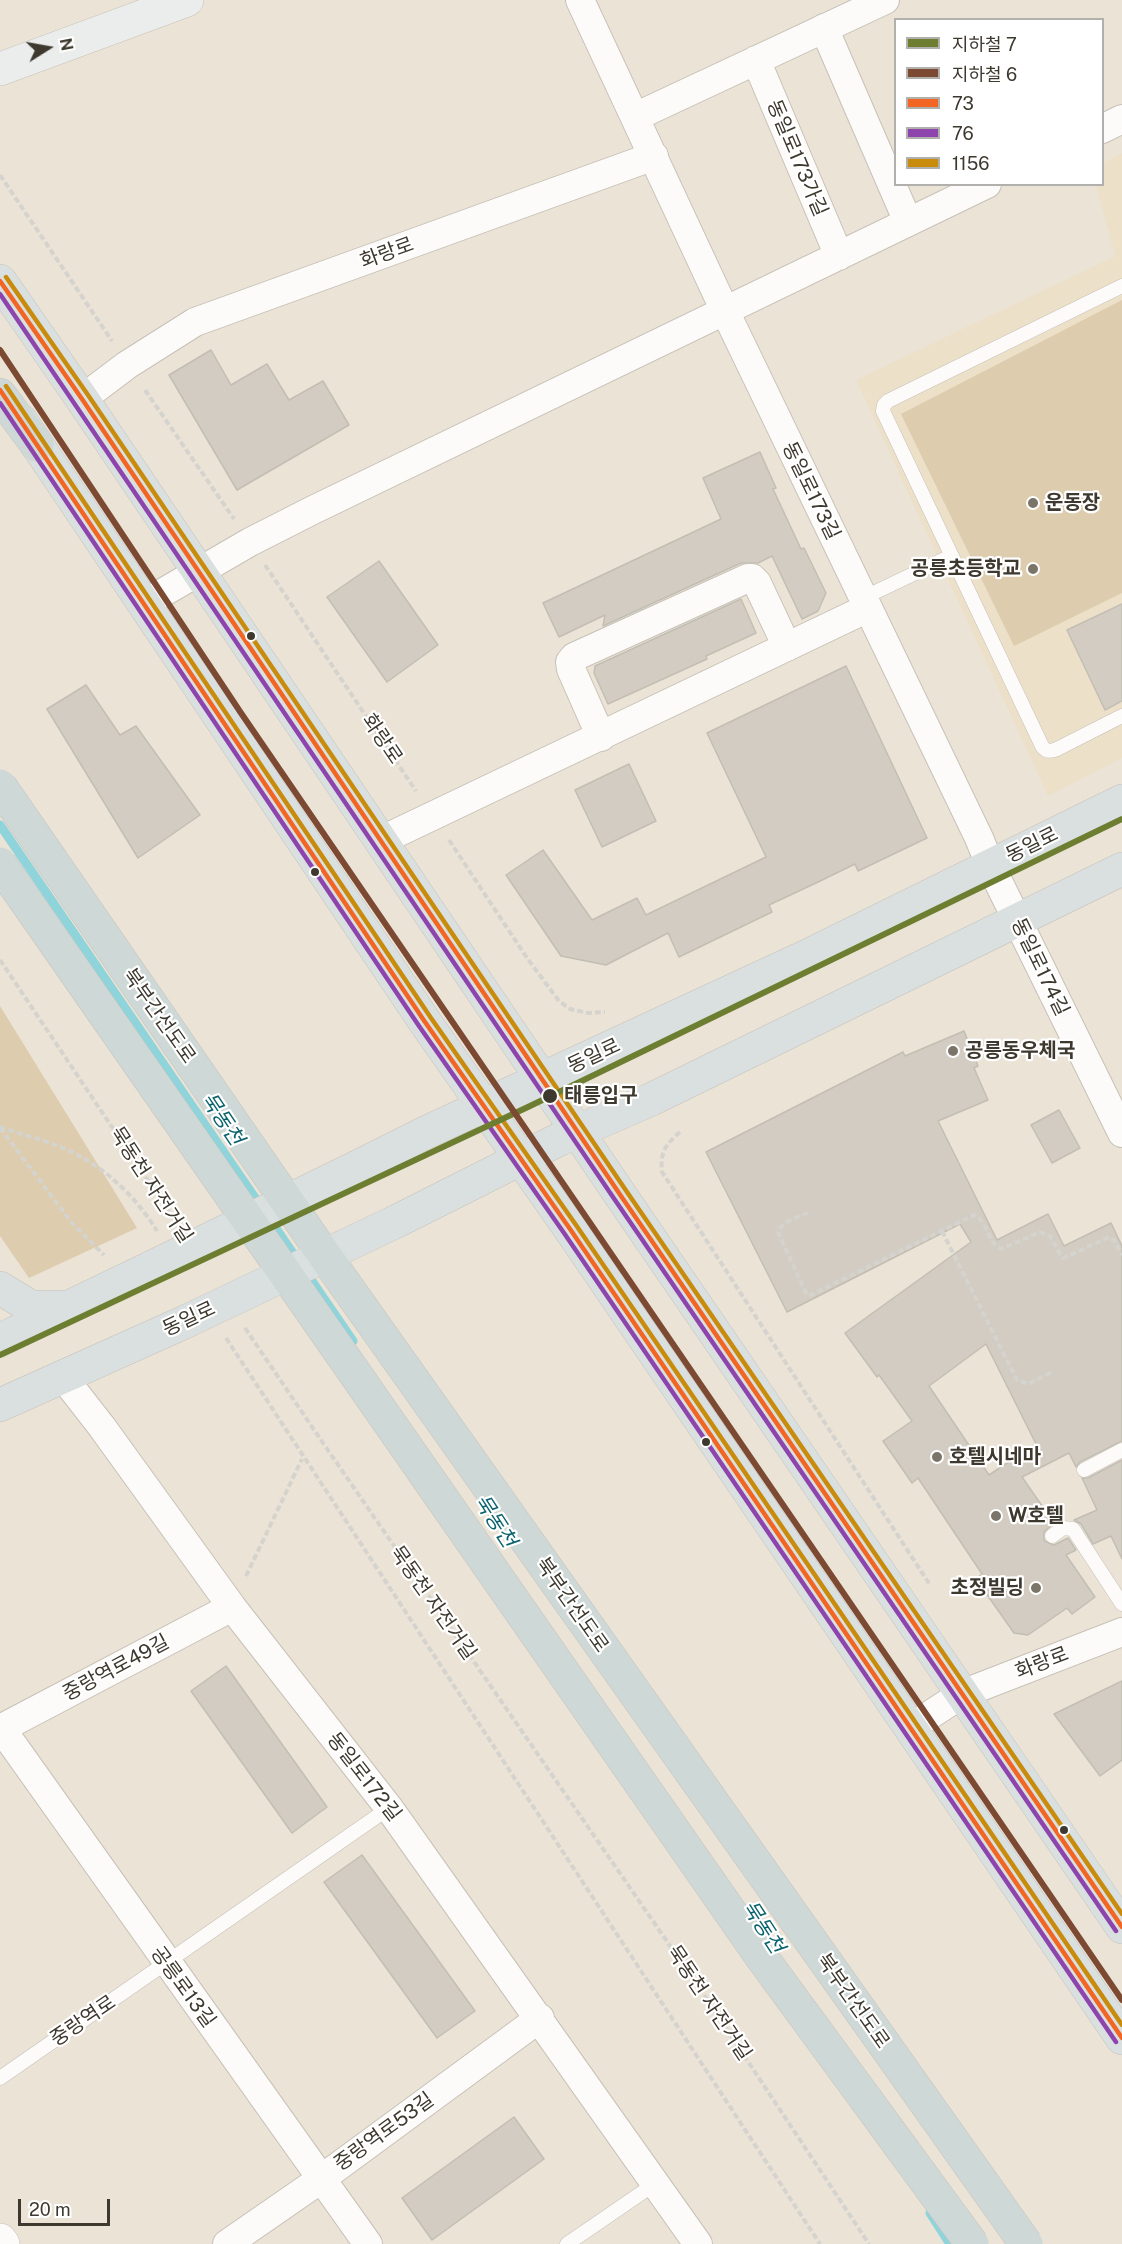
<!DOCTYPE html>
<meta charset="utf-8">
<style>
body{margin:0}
#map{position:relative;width:1122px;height:2244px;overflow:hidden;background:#ebe3d6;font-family:"Public Sans","Noto Sans KR",sans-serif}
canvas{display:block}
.legend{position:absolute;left:894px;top:18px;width:210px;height:168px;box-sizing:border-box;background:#fff;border:2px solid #b2b0ac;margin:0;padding:8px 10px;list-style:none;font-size:18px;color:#3e392f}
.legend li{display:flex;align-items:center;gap:12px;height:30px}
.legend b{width:30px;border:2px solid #b2b0ac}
.north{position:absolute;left:18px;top:18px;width:60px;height:60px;-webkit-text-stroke:4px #fff;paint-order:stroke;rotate:79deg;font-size:16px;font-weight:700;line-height:24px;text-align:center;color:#3e392f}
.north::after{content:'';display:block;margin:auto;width:21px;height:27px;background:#3e392f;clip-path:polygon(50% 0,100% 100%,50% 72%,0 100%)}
.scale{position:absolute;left:18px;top:2199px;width:92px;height:27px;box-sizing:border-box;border:3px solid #3e392f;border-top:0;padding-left:8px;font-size:18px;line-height:21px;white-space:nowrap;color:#3e392f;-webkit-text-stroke:4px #fff;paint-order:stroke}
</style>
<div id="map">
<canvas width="1122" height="2244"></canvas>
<ul class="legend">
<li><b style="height:8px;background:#6e7e31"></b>지하철 7</li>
<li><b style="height:8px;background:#7c4932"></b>지하철 6</li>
<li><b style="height:8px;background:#f26522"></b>73</li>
<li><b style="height:8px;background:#8e44ad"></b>76</li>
<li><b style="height:8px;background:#c98b0c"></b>1156</li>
</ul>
<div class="north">N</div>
<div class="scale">20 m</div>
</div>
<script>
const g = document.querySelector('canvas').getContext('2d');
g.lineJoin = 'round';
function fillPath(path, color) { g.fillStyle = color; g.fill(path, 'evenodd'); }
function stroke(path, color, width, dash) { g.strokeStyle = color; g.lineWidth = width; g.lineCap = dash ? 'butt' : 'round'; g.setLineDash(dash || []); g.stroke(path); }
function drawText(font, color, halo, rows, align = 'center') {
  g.font = font + ' "Public Sans","Noto Sans KR",sans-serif'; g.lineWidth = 4.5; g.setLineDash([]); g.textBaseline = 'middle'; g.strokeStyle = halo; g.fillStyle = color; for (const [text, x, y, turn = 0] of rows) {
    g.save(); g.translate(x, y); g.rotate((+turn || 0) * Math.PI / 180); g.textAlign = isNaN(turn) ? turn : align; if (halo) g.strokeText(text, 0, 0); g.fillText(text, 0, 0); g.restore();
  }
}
const built = new Path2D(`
 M 1122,153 L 1122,758 L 1048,796 L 856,380 L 1115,256 L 1096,185 L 1102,184 L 1103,163 Z`);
const green = new Path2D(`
 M 1122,300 L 1122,593 L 1014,646 L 901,414 Z
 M 0,1006 L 137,1228 L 29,1278 L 0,1236 Z`);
const stream = new Path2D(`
 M 0,825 L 353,1341
 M 930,2213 L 950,2244`);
const building = new Path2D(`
 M 211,350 L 231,385 L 267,364 L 289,400 L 323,381 L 349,425 L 237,490 L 169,375 Z
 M 760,452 L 776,488 L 773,489 L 801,549 L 804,548 L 826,593 L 818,611 L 802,619 L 772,556 L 758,563 L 741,563 L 603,626 L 605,615 L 559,637 L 543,603 L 721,519 L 703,478 Z
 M 379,561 L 438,645 L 387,682 L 327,597 Z
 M 741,599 L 756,633 L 706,656 L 707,659 L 608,704 L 594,673 L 595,666 Z
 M 1122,604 L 1122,701 L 1105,710 L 1067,630 Z
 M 846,666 L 927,838 L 858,871 L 855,864 L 816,883 L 769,905 L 772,912 L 679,957 L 668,933 L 606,965 L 561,956 L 506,875 L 543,850 L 592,920 L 637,898 L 646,915 L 766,857 L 707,733 Z
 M 86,685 L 120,735 L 136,726 L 200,815 L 138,858 L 47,709 Z
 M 629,764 L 656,821 L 602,847 L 575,790 Z
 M 964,1031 L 978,1066 L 974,1068 L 988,1100 L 938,1121 L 997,1240 L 1048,1214 L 1064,1246 L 1111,1223 L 1122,1246 L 1122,1441 L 1080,1462 L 1076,1467 L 1069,1453 L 1022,1477 L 1054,1523 L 1044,1532 L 1044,1541 L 1054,1545 L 1068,1538 L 1076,1550 L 1066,1555 L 1095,1597 L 1072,1614 L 1067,1608 L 1028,1635 L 1014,1633 L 976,1579 L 982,1574 L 918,1478 L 912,1483 L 883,1441 L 912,1421 L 879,1375 L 877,1377 L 845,1333 L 971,1242 L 960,1224 L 787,1312 L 706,1152 L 903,1052 L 905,1056 ZM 986,1344 L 1036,1444 L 989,1475 L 929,1386 Z
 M 1059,1110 L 1080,1148 L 1052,1163 L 1031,1125 Z
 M 1122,1460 L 1122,1559 L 1111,1536 L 1093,1544 L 1081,1524 L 1074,1520 L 1097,1510 L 1082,1478 L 1088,1478 Z
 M 226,1666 L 327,1807 L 292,1833 L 191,1691 Z
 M 1122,1681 L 1122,1760 L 1100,1776 L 1054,1714 Z
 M 362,1855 L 475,2011 L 437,2038 L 324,1882 Z
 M 514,2117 L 544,2159 L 432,2240 L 402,2198 Z`);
const path = new Path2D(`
 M 0,175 L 112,341
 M 145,390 L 234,519
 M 265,565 L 416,791
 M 449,840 L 527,958 L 559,1001 L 570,1009 L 588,1013 L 605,1012
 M 0,960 L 175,1221
 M 0,1127 C 23,1135 48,1141 70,1151 C 107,1169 136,1197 157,1231
 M 0,1128 L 72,1223 L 104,1255
 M 680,1132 C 665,1145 660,1152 662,1172 L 930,1585
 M 808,1213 C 798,1217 782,1221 778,1232 L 805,1291 L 809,1296 L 974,1215 C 988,1220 987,1243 1001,1249 L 1040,1232 L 1050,1236 L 1060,1254 L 1064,1258 L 1109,1237 L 1114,1240 L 1122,1255
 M 942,1231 L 1017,1380 L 1028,1384 L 1052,1372
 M 245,1328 L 323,1443 L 704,1995 L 869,2244
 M 226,1338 L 820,2244
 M 246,1576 L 302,1459`);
const service = new Path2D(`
 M 1122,286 L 888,401 L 884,405 L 883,411 L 1042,746 C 1046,752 1050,752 1057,749 L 1122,716
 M 863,598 L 951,556
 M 1084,1470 L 1122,1450
 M 1052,1536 L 1063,1528 L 1073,1529 L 1122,1604
 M 0,2078 L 389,1808
 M 567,2244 L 656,2183`);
const minor = new Path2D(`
 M 580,0 L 725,311 L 979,838 L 990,865 L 1122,1133
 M 824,28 L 908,222
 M 756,60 L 839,256
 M 635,117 L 885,0
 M 1102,129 L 1122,119
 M 82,399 L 127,365 L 195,322 L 654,156
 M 145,603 L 250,542 L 313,510 L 987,184
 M 601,737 L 571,669 L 570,662 L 574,657 L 748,578 L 752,578 L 757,583 L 787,647
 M 380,841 L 868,608
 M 63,1377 L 102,1427 L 232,1607 L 389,1808 L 698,2244
 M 1,1728 L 368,2244
 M 910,1728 L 962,1694 L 1122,1632
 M 0,1729 L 232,1607
 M 227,2244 L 321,2179 L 540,2018`);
const tertiary = new Path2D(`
 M 0,2240 L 3,2244`);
const secondary = new Path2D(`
 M 0,69 L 187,0`);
const primary = new Path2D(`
 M 0,281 L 82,399 L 621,1196 L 1122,1927
 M 21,421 L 425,1022 L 570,1229 L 1122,2038
 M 359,1166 L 427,1132 L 805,957 L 1122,801
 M 395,1222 L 560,1139 L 652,1099 L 1122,869
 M 0,1288 L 31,1307 L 66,1307
 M 0,1340 L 152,1267
 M 0,1405 L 187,1321`);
const trunk = new Path2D(`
 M 0,395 L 37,445`);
const primaryBridge = new Path2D(`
 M 152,1267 L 359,1166
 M 187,1321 L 395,1222`);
const trunkBridge = new Path2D(`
 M 0,786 L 320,1249 L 1026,2244
 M 0,864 L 763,1959 L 972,2244`);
const bus1 = new Path2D(`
 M 0,281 L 82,399 L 621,1196 L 1122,1927
 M 0,390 L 425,1022 L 570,1229 L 1122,2038`);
const bus2 = new Path2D(`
 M 0,294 L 615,1200 L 1116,1931
 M 0,403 L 419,1026 L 564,1233 L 1116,2042`);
const bus3 = new Path2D(`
 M 6,277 L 88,395 L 627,1192 L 1122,1914
 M 6,386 L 431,1018 L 576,1225 L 1122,2025`);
const metro1 = new Path2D(`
 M 0,1355 L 528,1107 L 1122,819`);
const metro2 = new Path2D(`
 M 0,350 L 241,713 L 1122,2000`);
const markers = [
 [1033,503,6,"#7b7469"],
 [1033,569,6,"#7b7469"],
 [251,636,5,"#3e392f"],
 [315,872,5,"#3e392f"],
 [953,1051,6,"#7b7469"],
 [550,1096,8,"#3e392f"],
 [706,1442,5,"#3e392f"],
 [937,1457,6,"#7b7469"],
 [996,1516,6,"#7b7469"],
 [1036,1588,6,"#7b7469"],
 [1064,1830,5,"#3e392f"]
];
const streetNames = [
 ["동일로173가길",797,158,67],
 ["화랑로",387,253,-20],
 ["동일로173길",811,491,64],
 ["화랑로",382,739,56],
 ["동일로",1032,845,-26],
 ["동일로174길",1040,967,64],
 ["북부간선도로",159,1016,55],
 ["동일로",594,1056,-25],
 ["묵동천 자전거길",151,1185,57],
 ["동일로",189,1319,-25],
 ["묵동천 자전거길",433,1603,55],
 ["북부간선도로",572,1605,55],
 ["화랑로",1042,1663,-21],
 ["중랑역로49길",116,1668,-28],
 ["동일로172길",364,1777,52],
 ["공릉로13길",183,1987,54],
 ["북부간선도로",853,2001,55],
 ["묵동천 자전거길",709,2003,56],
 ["중랑역로",83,2021,-34],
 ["중랑역로53길",384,2132,-36]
];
const poiNames = [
 ["운동장",1045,503],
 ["공릉초등학교",1021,569,"right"],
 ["공릉동우체국",965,1051],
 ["호텔시네마",949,1457],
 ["W호텔",1008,1516],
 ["초정빌딩",1024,1588,"right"]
];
const stopNames = [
 ["태릉입구",564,1096]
];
const waterNames = [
 ["묵동천",222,1119,56],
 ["묵동천",495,1521,57],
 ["묵동천",763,1927,57]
];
fillPath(built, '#ede0c9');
fillPath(green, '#ddccad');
stroke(stream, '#8fd4da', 9);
fillPath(building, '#d2ccc2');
stroke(building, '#c3beb3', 1.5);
stroke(service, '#c7c1b7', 15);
stroke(minor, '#c7c1b7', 30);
stroke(tertiary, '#c7c1b7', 34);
stroke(secondary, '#c7c1b7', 34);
stroke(primary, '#c6c2bc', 34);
stroke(trunk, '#c6c2bc', 34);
stroke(path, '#d5d3ce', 4, [6, 3]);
stroke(service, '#fcfbf9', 14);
stroke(minor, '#fcfbf9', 28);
stroke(tertiary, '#fcfbf9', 33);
stroke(secondary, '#ebedec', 33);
stroke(primary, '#d9e0df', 33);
stroke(trunk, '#ced8d6', 33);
stroke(primaryBridge, '#c6c2bc', 34, []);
stroke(trunkBridge, '#c6c2bc', 34, []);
stroke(primaryBridge, '#d9e0df', 33);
stroke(trunkBridge, '#ced8d6', 33);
stroke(bus1, '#f26522', 4.5);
stroke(bus2, '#8e44ad', 4.5);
stroke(bus3, '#c98b0c', 4.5);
stroke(metro1, '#6e7e31', 6);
stroke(metro2, '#7c4932', 6);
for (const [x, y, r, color] of markers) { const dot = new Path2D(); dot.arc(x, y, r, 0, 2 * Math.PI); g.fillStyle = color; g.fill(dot); stroke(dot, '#fff', 2); }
drawText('20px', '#3e392f', '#fff', streetNames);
drawText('bold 20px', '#3e392f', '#fff', poiNames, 'left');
drawText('bold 20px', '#3e392f', '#fff', stopNames, 'left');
drawText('italic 21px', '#0b636d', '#fff', waterNames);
</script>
